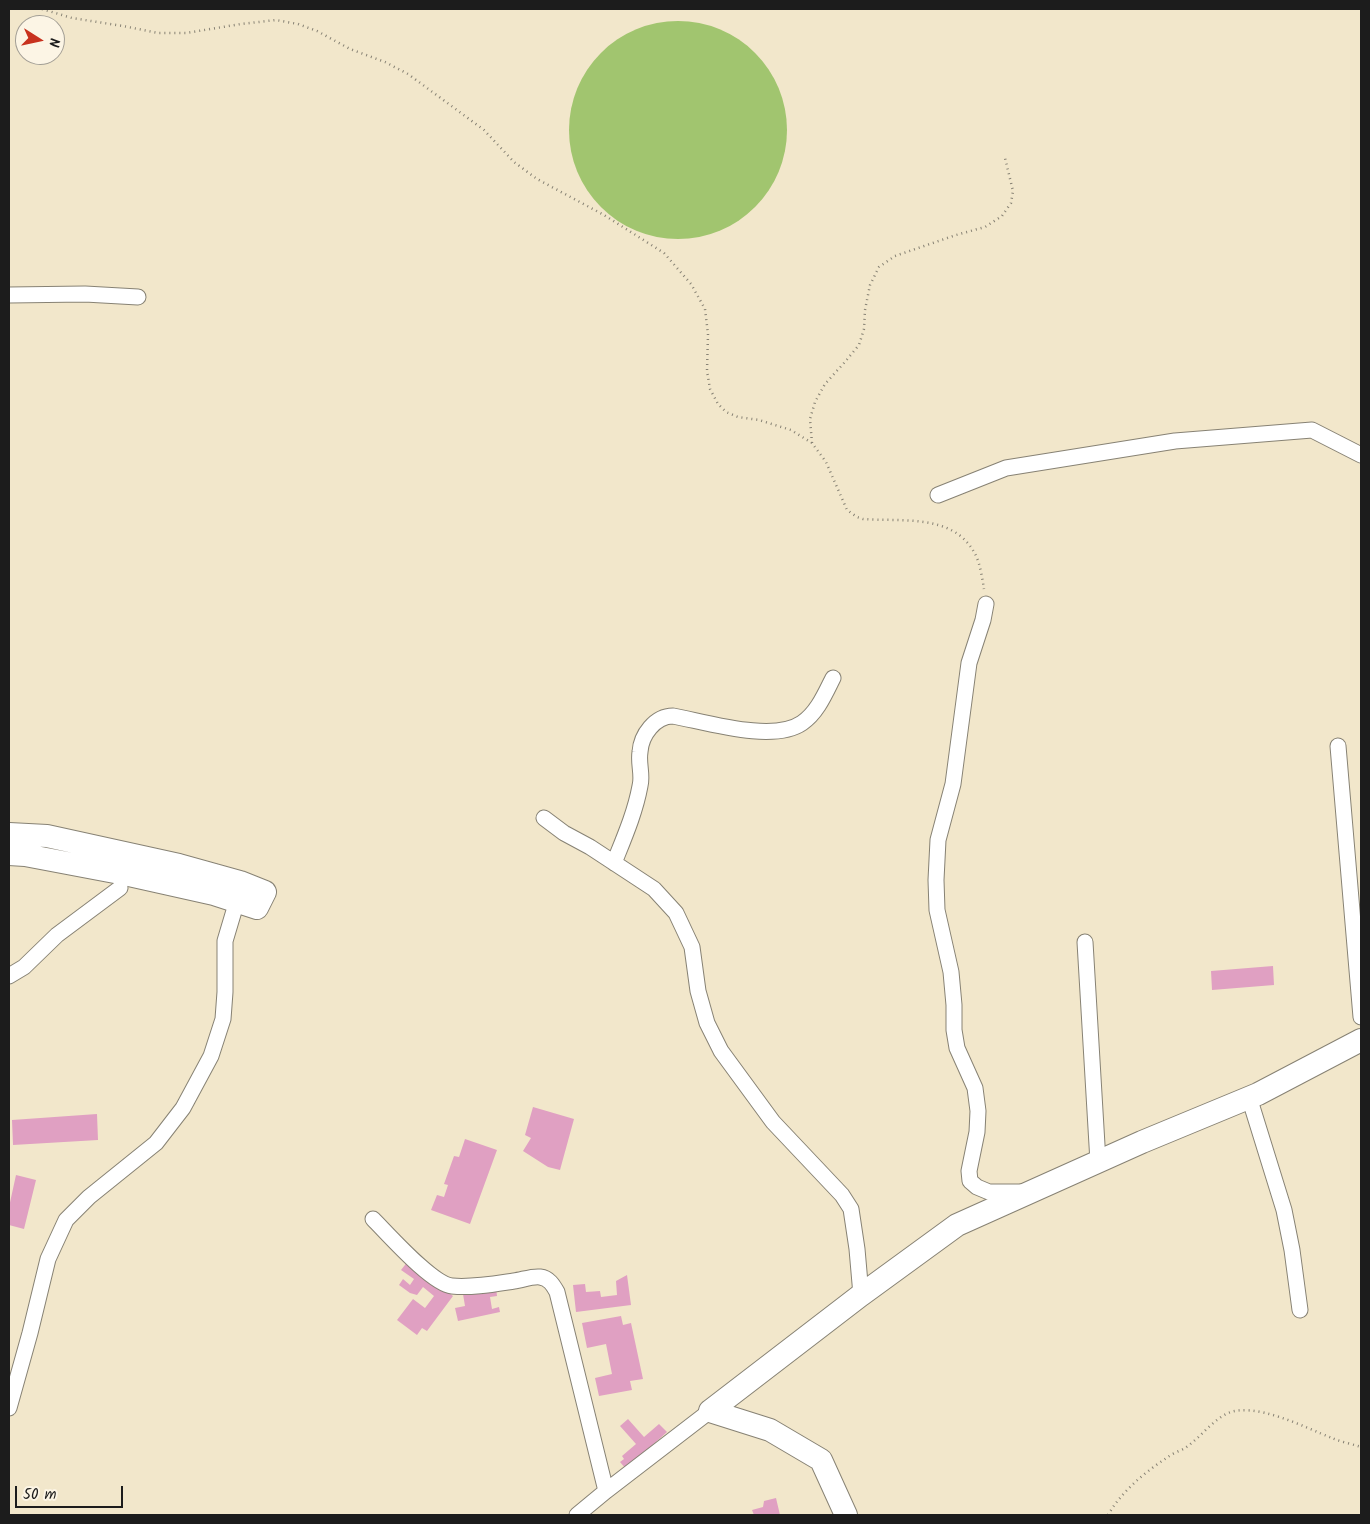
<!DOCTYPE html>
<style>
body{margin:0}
#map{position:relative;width:1370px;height:1524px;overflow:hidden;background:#f2e7cb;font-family:Kalam,sans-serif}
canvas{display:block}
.frame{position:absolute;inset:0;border:10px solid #1c1c1c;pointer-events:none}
.north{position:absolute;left:15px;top:15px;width:50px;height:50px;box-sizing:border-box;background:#fcf5e5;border:1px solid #a29e95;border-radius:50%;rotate:100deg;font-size:14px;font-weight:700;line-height:20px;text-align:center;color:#1c1c1c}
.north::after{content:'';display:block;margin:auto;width:18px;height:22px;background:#c8321e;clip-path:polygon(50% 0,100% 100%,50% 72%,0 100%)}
.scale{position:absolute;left:15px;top:1486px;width:108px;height:22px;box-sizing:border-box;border:2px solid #1c1c1c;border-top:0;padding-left:6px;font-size:15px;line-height:18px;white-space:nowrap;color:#1c1c1c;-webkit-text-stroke:4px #fcf5e5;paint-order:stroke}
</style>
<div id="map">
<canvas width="1370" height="1524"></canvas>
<div class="frame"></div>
<div class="north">N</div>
<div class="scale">50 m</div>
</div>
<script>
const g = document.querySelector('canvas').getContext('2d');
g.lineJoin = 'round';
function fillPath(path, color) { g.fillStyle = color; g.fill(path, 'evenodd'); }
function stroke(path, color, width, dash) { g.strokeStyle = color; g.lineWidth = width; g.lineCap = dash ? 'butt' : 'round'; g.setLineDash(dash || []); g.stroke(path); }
const green = new Path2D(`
 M569 130a109 109 0 1 1 218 0a109 109 0 1 1-218 0Z`);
const building = new Path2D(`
 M 1273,966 L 1274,985 L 1212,990 L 1211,971 Z
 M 533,1107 L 574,1119 L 560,1170 L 548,1167 L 523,1151 L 531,1138 L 525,1135 Z
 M 97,1114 L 98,1140 L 13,1145 L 12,1120 Z
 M 465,1139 L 497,1150 L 470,1224 L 431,1210 L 437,1195 L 444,1197 L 448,1185 L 444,1184 L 454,1156 L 459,1157 Z
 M 16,1175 L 36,1180 L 24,1229 L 9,1225 L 9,1207 Z
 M 412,1256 L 445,1290 L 453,1296 L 427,1331 L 422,1328 L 417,1335 L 397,1320 L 413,1299 L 425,1308 L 434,1296 L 423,1287 L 417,1295 L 410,1293 L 399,1285 L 403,1279 L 410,1285 L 414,1279 L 401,1270 Z
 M 627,1275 L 631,1305 L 576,1312 L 573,1285 L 585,1284 L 586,1292 L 600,1291 L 601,1297 L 617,1295 L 616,1281 Z
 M 496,1287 L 497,1296 L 490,1297 L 492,1309 L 499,1307 L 500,1312 L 458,1321 L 455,1308 L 465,1306 L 463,1294 Z
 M 621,1316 L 623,1325 L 631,1323 L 643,1379 L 630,1381 L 632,1390 L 599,1396 L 595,1378 L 612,1374 L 606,1344 L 587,1348 L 582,1323 Z
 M 628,1419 L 644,1437 L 659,1424 L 667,1432 L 626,1469 L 620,1462 L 624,1459 L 622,1456 L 636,1444 L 620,1426 Z
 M 776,1498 L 780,1515 L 754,1515 L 752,1510 L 763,1507 L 764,1501 Z`);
const path = new Path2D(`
 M 42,9 L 72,18 L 123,26 L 158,33 L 186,33 L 241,24 L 276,20 L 298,24 L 317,31 L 350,49 L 385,62 L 408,74 L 484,130 L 514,162 L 537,179 L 604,215 L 664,253 L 691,284 L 705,309 L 708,334 L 707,371 L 710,389 L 718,404 L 726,412 L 738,417 L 759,420 L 791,430 L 812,443 L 826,462 L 847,510 L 857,517 L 863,519 C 900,522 952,513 974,552 C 980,562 982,577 984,589
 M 812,443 L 810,419 L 815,402 L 825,384 L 844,363 L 859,345 L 864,329 L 865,310 L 870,285 L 879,267 L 895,256 L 956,235 L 985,227 L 1002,216 L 1011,203 L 1013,191 L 1005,158
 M 1108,1515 C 1122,1491 1145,1472 1168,1457 C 1173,1453 1180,1451 1185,1448 C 1200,1438 1211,1422 1226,1414 C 1253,1400 1306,1428 1332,1438 C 1341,1442 1352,1444 1361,1447`);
const street = new Path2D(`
 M 9,295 L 85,294 L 138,297
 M 938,495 L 1006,468 L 1175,441 L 1312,430 L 1361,455
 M 986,604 L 983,620 L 969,663 L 953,784 L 938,840 L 936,880 L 937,910 L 951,972 L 954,1005 L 954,1030 L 957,1048 L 975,1088 L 978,1111 L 977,1132 L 969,1171 L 970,1181 L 977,1187 L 989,1192 L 1024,1192
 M 1338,746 L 1361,1017
 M 544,818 L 564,833 L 590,847 L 654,889 L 676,913 L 692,947 L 698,991 L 707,1023 L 721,1051 L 773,1122 L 842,1195 L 851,1209 L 857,1249 L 861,1295
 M 614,863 C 624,838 635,813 640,786 C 643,775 638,764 640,752 C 641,735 655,716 673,716 C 706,722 773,743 802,723 C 817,713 825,694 833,678
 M 1085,942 L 1098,1162
 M 9,976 L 24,967 L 57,935 L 120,888
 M 1249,1097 L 1284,1210 L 1292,1250 L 1300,1310
 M 373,1219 C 389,1235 432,1284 452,1286 C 472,1288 494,1284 514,1281 C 522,1280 532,1276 540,1277 C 549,1278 553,1285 557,1292 L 606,1491
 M 9,1408 L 30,1333 L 48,1259 L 66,1220 L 89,1197 L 156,1143 L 183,1108 L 211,1056 L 223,1019 L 225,992 L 225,941 L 239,894
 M 577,1515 L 606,1491 L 710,1411`);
const secondary = new Path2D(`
 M 9,834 L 47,836 L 179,865 L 240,882 L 265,892 L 257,908 L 214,894 L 120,873 L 25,855 L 9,854
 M 710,1411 L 861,1295 L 957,1225 L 1142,1142 L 1258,1094 L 1361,1040
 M 710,1411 L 770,1430 L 821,1460 L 846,1515`);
fillPath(green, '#a1c56f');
fillPath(building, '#e0a0c2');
stroke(street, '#878274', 17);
stroke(secondary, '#878274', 24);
stroke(path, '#878274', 2.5, [1, 4]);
stroke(street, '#fff', 15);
stroke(secondary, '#fff', 22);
</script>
